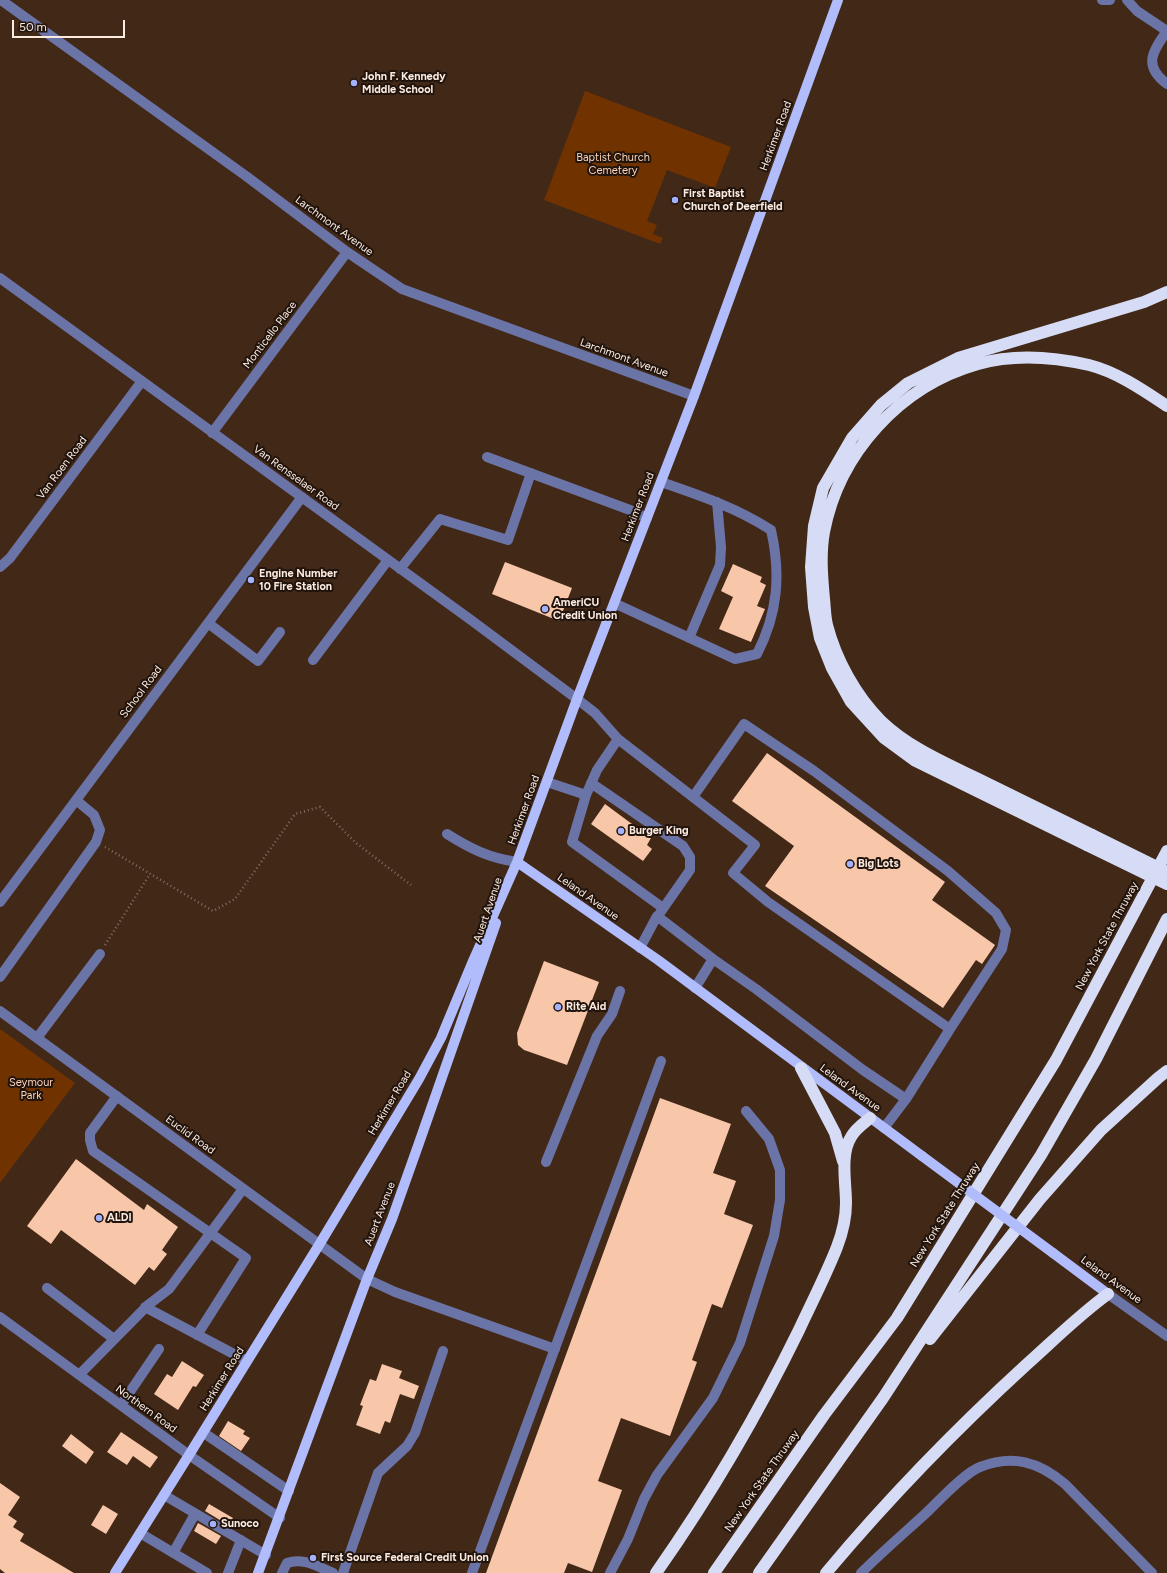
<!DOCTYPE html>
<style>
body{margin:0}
#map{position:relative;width:1167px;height:1573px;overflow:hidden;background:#422817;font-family:Figtree,sans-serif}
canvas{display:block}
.scale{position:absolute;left:12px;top:20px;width:113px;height:18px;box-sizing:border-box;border:2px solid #fdebe0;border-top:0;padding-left:5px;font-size:12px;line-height:14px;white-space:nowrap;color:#fdebe0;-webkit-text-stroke:3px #20140d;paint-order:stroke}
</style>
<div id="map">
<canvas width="1167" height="1573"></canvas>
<div class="scale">50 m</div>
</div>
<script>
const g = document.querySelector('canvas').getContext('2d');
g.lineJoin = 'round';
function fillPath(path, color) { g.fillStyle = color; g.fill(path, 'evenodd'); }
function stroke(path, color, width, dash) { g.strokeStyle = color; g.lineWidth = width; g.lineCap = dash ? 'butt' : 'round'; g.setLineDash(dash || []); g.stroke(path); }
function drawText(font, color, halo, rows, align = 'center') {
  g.font = font + ' Figtree,sans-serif'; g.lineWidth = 4; g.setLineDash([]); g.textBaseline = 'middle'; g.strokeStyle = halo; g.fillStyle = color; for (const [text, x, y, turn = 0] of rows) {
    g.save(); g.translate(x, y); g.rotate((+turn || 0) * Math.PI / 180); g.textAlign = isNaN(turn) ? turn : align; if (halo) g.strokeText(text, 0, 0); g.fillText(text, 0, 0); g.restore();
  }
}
const green = new Path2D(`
 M 585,91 L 731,147 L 715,188 L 667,170 L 647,221 L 657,225 L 653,234 L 663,238 L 660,244 L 544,200 Z
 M 0,1029 L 75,1083 L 0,1183 Z`);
const building = new Path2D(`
 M 505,562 L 572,588 L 559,621 L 492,594 Z
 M 733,564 L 762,577 L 760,582 L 766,585 L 757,606 L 765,609 L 751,642 L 719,629 L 733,597 L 721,591 Z
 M 767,753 L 945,882 L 932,900 L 995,945 L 982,964 L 976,960 L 943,1008 L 765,886 L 794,846 L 732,801 Z
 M 605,804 L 651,838 L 647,845 L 652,849 L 643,861 L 591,824 Z
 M 544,961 L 599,982 L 567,1065 L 524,1050 L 518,1045 L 517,1033 Z
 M 660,1098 L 731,1124 L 713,1173 L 736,1181 L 724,1214 L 753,1225 L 722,1308 L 712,1304 L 692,1360 L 697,1362 L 670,1436 L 621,1418 L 598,1481 L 622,1490 L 592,1572 L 568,1563 L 564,1573 L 486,1573 Z
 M 76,1159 L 144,1210 L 147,1204 L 178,1227 L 162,1250 L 167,1254 L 154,1271 L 149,1267 L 135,1285 L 61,1230 L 51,1244 L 27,1226 Z
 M 182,1361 L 204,1375 L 196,1387 L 193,1386 L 178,1410 L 154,1394 L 167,1374 L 172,1377 Z
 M 382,1364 L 402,1371 L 399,1378 L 419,1386 L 414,1399 L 400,1394 L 390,1423 L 385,1421 L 380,1434 L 356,1425 L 363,1406 L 360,1405 L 370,1379 L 376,1381 Z
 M 228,1421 L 245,1431 L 243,1434 L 250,1438 L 241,1451 L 219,1436 Z
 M 121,1432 L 158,1457 L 150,1468 L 133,1456 L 127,1465 L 107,1452 Z
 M 71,1434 L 94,1452 L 86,1464 L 62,1446 Z
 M 0,1483 L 20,1497 L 8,1515 L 17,1521 L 13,1527 L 24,1534 L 20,1541 L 74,1573 L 5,1573 L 0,1569 Z
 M 209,1504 L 233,1518 L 228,1525 L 205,1511 Z
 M 103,1505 L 118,1514 L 106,1534 L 91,1525 Z
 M 198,1523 L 221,1536 L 216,1544 L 194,1531 Z`);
const path = new Path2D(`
 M 105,847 L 213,911 L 235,899 L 295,814 L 320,807 L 356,843 L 411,885
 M 105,945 L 150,874`);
const minor = new Path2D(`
 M 1,0 L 246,176 L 347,252 L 402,289 L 694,396
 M 1102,0 L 1110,0
 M 1127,0 L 1137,11 L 1167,31
 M 1167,31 C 1152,52 1143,66 1167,84
 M 0,278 L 471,620 L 577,699 L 595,713 L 618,739 L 755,845 L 733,873 L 768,902 L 950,1029 L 906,1099
 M 212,433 L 347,252
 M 487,457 L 630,510 L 647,518
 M 0,567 L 10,558 L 142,381
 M 400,569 L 440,519 L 508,540 L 531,473
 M 614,603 L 735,659 L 757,654 C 778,613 781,574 771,530 C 737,508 699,495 661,482
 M 208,623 L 258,661 L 280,632
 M 689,638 L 720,565 L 721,547 L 717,502
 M 313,660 L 388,560
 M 618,739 L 597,770 L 586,795 L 572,842 L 663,908
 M 547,782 L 586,795
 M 591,783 L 683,846 L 690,857 L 690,870 L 660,913
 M 693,797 L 744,724 L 814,771 L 948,871 L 996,913 L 1006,930 L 1002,949 L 950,1029
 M 447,834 C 471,849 489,858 517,862
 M 0,902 L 302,497
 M 640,948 L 657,916 L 713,959 L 756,989 L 863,1070 L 906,1099 L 884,1128
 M 0,977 L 96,842 L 100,830 L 94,815 L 76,800
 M 695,988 L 713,959
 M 0,1011 L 367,1279 L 395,1292 L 555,1349
 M 37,1038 L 100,954
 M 117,1096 L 90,1133 L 90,1140 L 93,1151 L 246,1258 L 197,1335
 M 546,1162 L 597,1036 L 612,1014 L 620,991
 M 47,1288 L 114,1339
 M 1108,1294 L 1167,1336
 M 145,1307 L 247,1361
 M 0,1317 L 189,1455 L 280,1518
 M 79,1375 L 148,1305 L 169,1289 L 243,1189
 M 121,1405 L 159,1349
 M 204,1433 L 289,1491
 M 164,1495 L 266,1555
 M 140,1533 L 207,1573
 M 173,1553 L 195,1514
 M 228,1573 L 241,1540
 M 282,1573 L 287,1563 C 303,1557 318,1567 333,1573
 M 343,1573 L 378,1473 L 407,1446 L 415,1433 L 443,1351
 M 472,1573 L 661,1061
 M 610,1573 L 628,1539 L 644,1499 L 657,1475 L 713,1398 L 740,1343 L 774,1236 L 780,1200 L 780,1170 L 769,1139 L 746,1111
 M 861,1573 C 881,1553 903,1534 924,1515 C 938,1502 964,1473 980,1467 C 1013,1454 1039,1462 1065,1484 L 1152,1573`);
const major = new Path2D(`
 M 517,862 L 658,960 L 922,1156
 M 1053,1253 L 1108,1294
 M 115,1573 L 189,1455 L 319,1245 L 419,1079 L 441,1038 L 473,961 L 517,862 L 577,699 L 694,396 L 838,0
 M 258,1573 L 367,1279 L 392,1219 L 419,1143 L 496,923`);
const highway = new Path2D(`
 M 1092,835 C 1054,816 1015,797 976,778 C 943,762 908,747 881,721 C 856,696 836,660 827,625 C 825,617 825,608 824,599 C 822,577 820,554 824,532 C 839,453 900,386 978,364 C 1013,354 1054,357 1089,365 C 1117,372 1143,390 1167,406
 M 1087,845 L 914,760 L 884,738 L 851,702 L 832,668 L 820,638 L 814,607 L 811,567 L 814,526 L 823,488 L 852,438 L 881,405 L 908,383 L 958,358 L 1144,302 L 1167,292
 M 801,1068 L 835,1133 L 843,1161
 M 930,1339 L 1040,1199 L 1101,1130 L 1158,1078 L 1167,1071
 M 656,1573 C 710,1496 758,1414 799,1330 C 812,1302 826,1275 837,1247 C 842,1234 846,1217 846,1203 C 846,1183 840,1154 851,1137 C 855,1129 864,1123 870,1118
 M 714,1573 L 824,1415 L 897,1318 L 1056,1060 L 1167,851
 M 759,1573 L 883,1398 L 1041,1155 L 1096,1059 L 1167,919
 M 826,1573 C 888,1499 955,1430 1026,1365 C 1053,1341 1079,1315 1108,1294`);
const majorBridge = new Path2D(`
 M 922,1156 L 1053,1253`);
const highwayBridge = new Path2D(`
 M 1092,835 L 1167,872
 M 1087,845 L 1167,884`);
const markers = [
 [354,83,4,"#a4b2fc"],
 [675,200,4,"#a4b2fc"],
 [251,580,4,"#a4b2fc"],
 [545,609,4,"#a4b2fc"],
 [621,831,4,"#a4b2fc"],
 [850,864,4,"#a4b2fc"],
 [558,1007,4,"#a4b2fc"],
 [99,1218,4,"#a4b2fc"],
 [213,1524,4,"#a4b2fc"],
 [313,1558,4,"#a4b2fc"]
];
const poiNames = [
 ["John F. Kennedy",362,77],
 ["Middle School",362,90],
 ["First Baptist",683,194],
 ["Church of Deerfield",683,207],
 ["Engine Number",259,574],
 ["10 Fire Station",259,587],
 ["AmeriCU",553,603],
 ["Credit Union",553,616],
 ["Burger King",629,831],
 ["Big Lots",858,864],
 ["Rite Aid",566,1007],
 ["ALDI",107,1218],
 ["Sunoco",221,1524],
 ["First Source Federal Credit Union",321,1558]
];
const streetNames = [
 ["Herkimer Road",776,136,-70],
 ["Larchmont Avenue",334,226,36],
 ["Monticello Place",270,335,-53],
 ["Larchmont Avenue",624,358,20],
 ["Van Roen Road",62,468,-53],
 ["Van Rensselaer Road",296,478,36],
 ["Herkimer Road",638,507,-69],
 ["School Road",141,692,-53],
 ["Herkimer Road",524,810,-70],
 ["Leland Avenue",588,897,35],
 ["Auert Avenue",488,910,-71],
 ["New York State Thruway",1107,936,-62],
 ["Leland Avenue",850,1088,36],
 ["Herkimer Road",390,1103,-59],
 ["Euclid Road",190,1135,36],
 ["Auert Avenue",380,1214,-69],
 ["New York State Thruway",945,1215,-58],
 ["Leland Avenue",1111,1280,36],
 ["Herkimer Road",222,1379,-58],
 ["Northern Road",146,1409,36],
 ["New York State Thruway",762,1481,-55]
];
const parkNames = [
 ["Baptist Church",613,158],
 ["Cemetery",613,171],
 ["Seymour",31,1083],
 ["Park",31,1096]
];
fillPath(green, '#703300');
fillPath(building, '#f8c6a8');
stroke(path, '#856e5f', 2.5, [1, 3]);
stroke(minor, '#6b74a7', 10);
stroke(major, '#b0bcfb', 10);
stroke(highway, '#d6dcf5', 12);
stroke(majorBridge, '#b0bcfb', 10);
stroke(highwayBridge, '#d6dcf5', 12);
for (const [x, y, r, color] of markers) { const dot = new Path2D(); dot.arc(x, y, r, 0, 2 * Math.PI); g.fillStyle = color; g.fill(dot); stroke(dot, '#20140d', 1.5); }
drawText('bold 11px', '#fdebe0', '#20140d', poiNames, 'left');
drawText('11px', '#fdebe0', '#20140d', streetNames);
drawText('11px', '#fcd2b8', '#20140d', parkNames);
</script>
